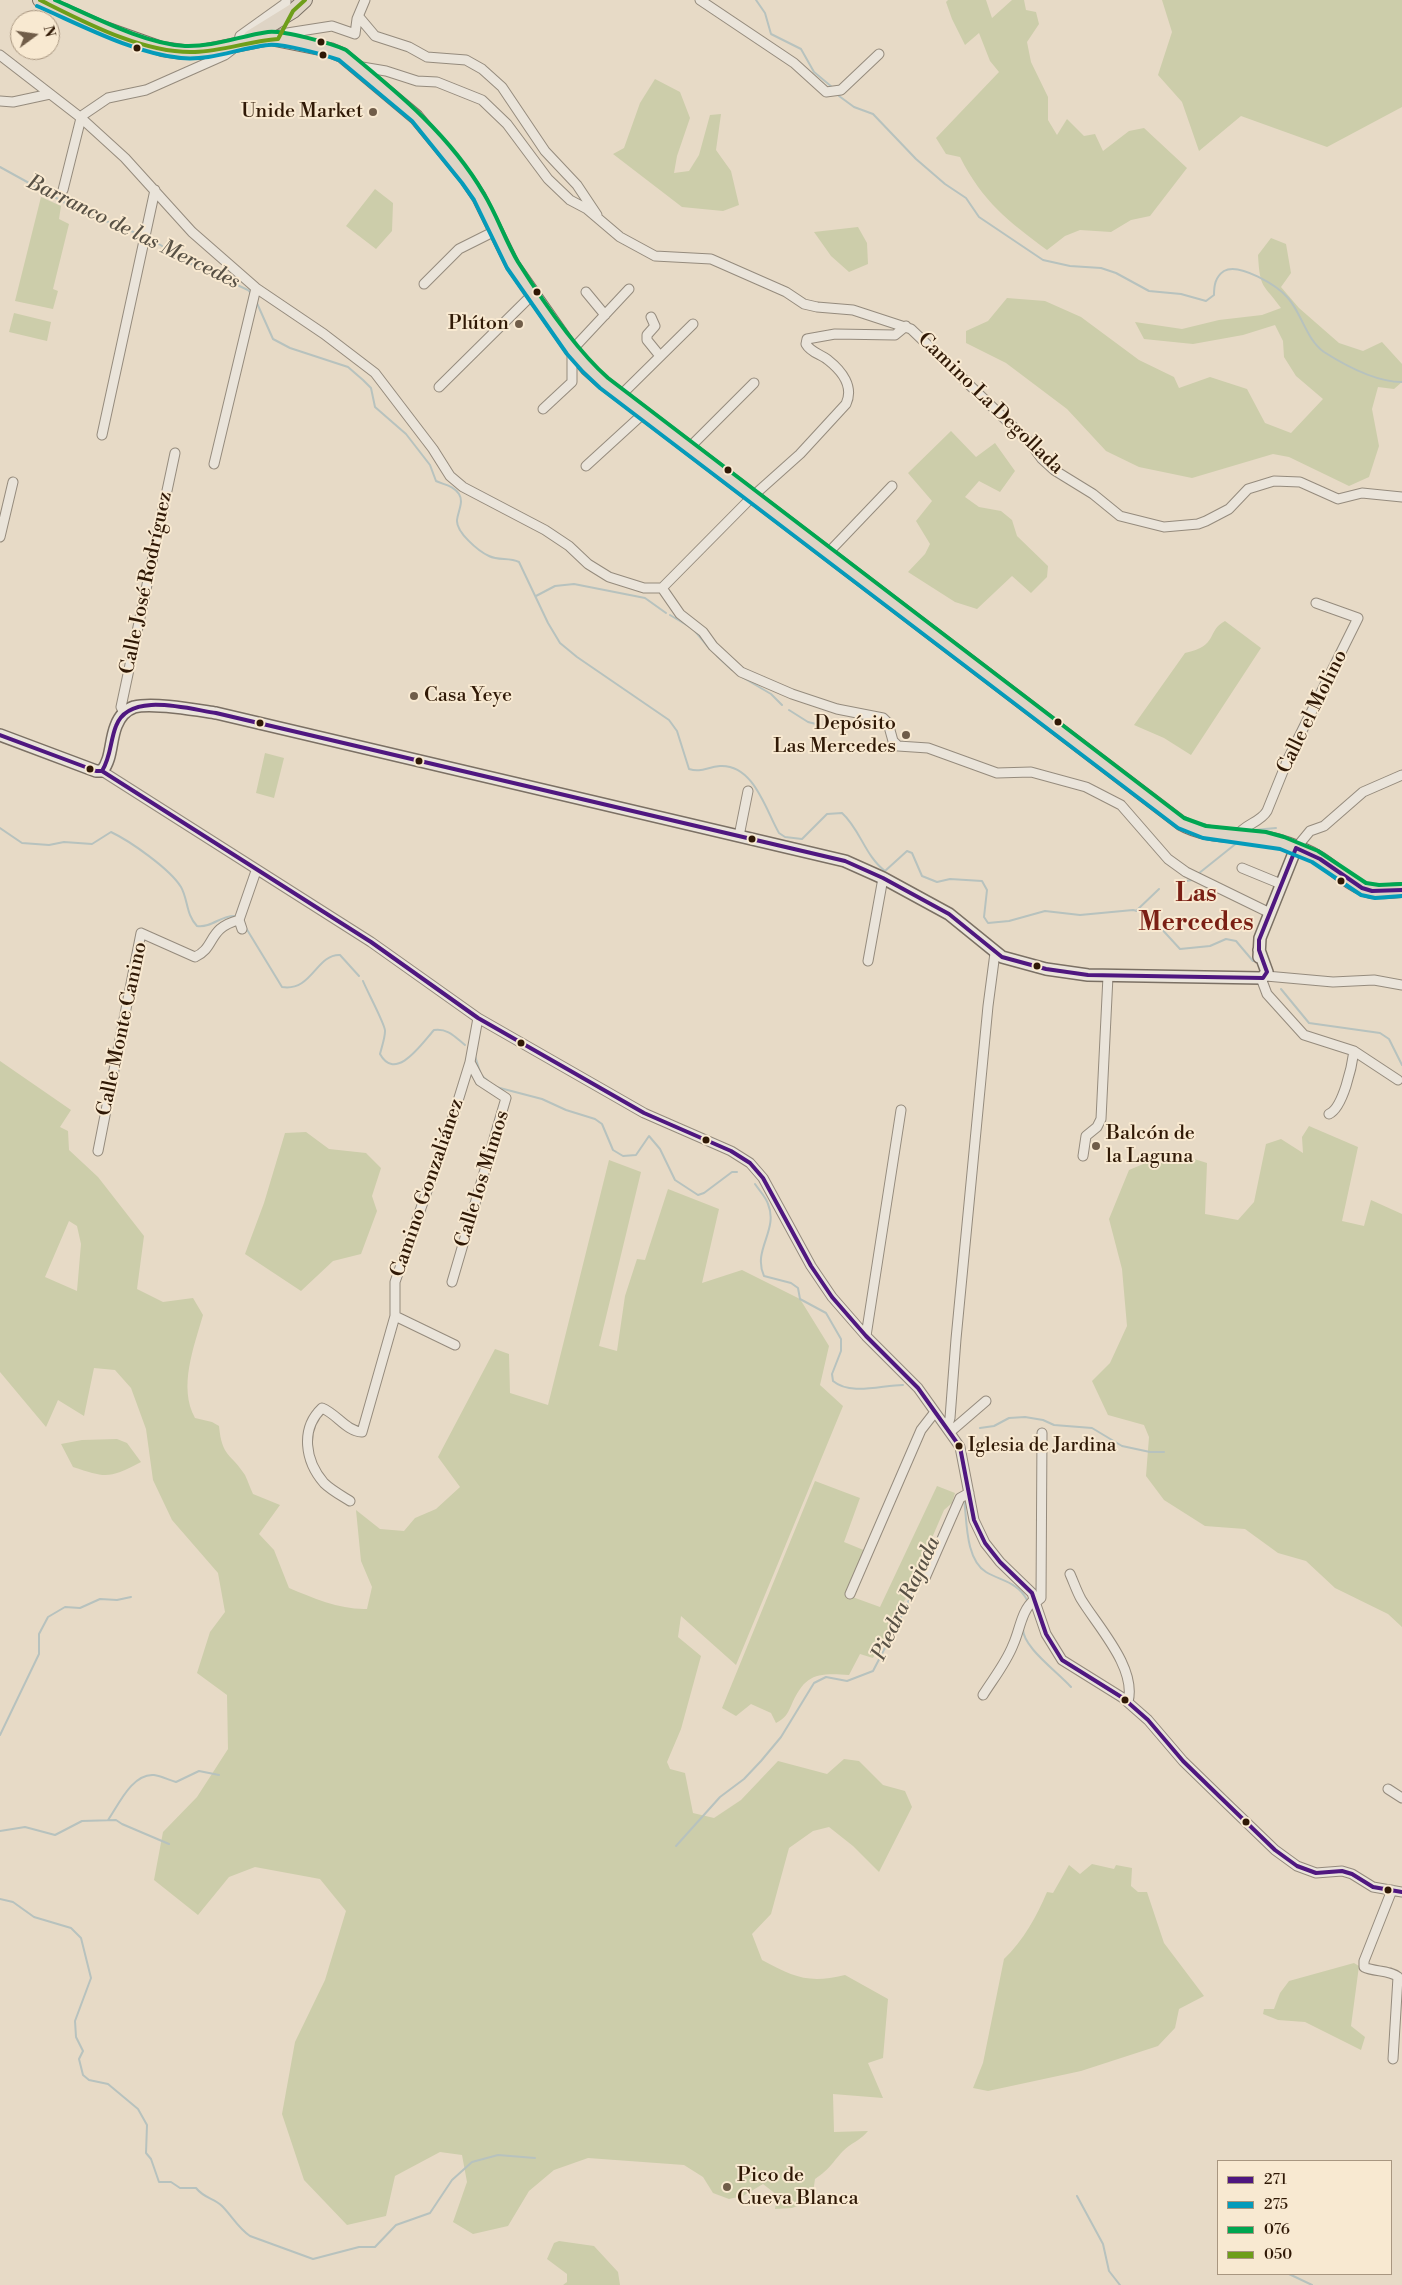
<!DOCTYPE html>
<meta charset="utf-8">
<style>
body{margin:0}
#map{position:relative;width:1402px;height:2285px;overflow:hidden;background:#e7dac6;font-family:"Libre Bodoni",serif}
canvas{display:block}
.legend{position:absolute;left:1217px;top:2160px;width:175px;height:115px;box-sizing:border-box;background:#f8e9d1;border:1px solid #a89680;margin:0;padding:6px 9px;list-style:none;font-size:15px;color:#301906}
.legend li{display:flex;align-items:center;gap:10px;height:25px}
.legend b{width:25px;border:1px solid #a89680}
.north{position:absolute;left:10px;top:10px;width:50px;height:50px;box-sizing:border-box;background:#f8e9d1;border:1px solid #a89680;border-radius:50%;rotate:76deg;font-size:14px;font-weight:700;line-height:20px;text-align:center;color:#301906}
.north::after{content:'';display:block;margin:auto;width:18px;height:22px;background:#705d49;clip-path:polygon(50% 0,100% 100%,50% 72%,0 100%)}
</style>
<div id="map">
<canvas width="1402" height="2285"></canvas>
<ul class="legend">
<li><b style="height:6px;background:#4f1780"></b>271</li>
<li><b style="height:6px;background:#059bba"></b>275</li>
<li><b style="height:6px;background:#00a651"></b>076</li>
<li><b style="height:6px;background:#6e9e1a"></b>050</li>
</ul>
<div class="north">N</div>
</div>
<script>
const g = document.querySelector('canvas').getContext('2d');
g.lineJoin = 'round';
function fillPath(path, color) { g.fillStyle = color; g.fill(path, 'evenodd'); }
function stroke(path, color, width, dash) { g.strokeStyle = color; g.lineWidth = width; g.lineCap = dash ? 'butt' : 'round'; g.setLineDash(dash || []); g.stroke(path); }
function drawText(font, color, halo, rows, align = 'center') {
  g.font = font + ' "Libre Bodoni",serif'; g.lineWidth = 4; g.setLineDash([]); g.textBaseline = 'middle'; g.strokeStyle = halo; g.fillStyle = color; for (const [text, x, y, turn = 0] of rows) {
    g.save(); g.translate(x, y); g.rotate((+turn || 0) * Math.PI / 180); g.textAlign = isNaN(turn) ? turn : align; if (halo) g.strokeText(text, 0, 0); g.fillText(text, 0, 0); g.restore();
  }
}
const green = new Path2D(`
 M 948,0 L 986,0 L 992,18 L 1012,0 L 1024,0 L 1026,10 L 1036,12 L 1039,24 L 1027,42 L 1031,62 L 1048,97 L 1048,120 L 1057,135 L 1067,119 L 1084,136 L 1095,134 L 1103,151 L 1129,131 L 1144,128 L 1187,168 L 1150,216 L 1131,220 L 1111,232 L 1080,230 L 1065,236 L 1047,250 C 1008,221 983,202 960,157 L 946,154 L 936,138 L 999,72 L 990,61 L 979,33 L 965,45 L 952,19 L 946,2 Z
 M 1162,0 L 1402,0 L 1402,107 L 1327,147 L 1241,116 L 1199,151 L 1182,102 L 1158,75 L 1172,32 Z
 M 655,79 L 680,92 L 690,118 L 677,156 L 674,173 L 689,171 L 699,155 L 710,115 L 721,114 L 716,150 L 731,171 L 739,205 L 723,211 L 682,207 L 613,154 L 624,148 L 640,103 Z
 M 375,189 L 393,203 L 392,231 L 376,249 L 346,226 Z
 M 41,197 L 61,206 L 59,219 L 69,224 L 53,289 L 58,291 L 53,309 L 15,301 Z
 M 858,227 L 867,243 L 868,264 L 849,272 L 831,256 L 814,232 Z
 M 1271,238 L 1286,244 L 1291,273 L 1281,287 L 1299,308 L 1339,343 L 1363,351 L 1382,342 L 1402,364 L 1402,382 L 1394,389 L 1378,387 L 1372,409 L 1379,446 L 1369,477 L 1349,486 L 1289,457 L 1273,454 L 1192,478 L 1139,467 L 1106,451 L 1067,409 L 1006,363 L 966,343 L 966,331 L 988,321 L 1007,298 L 1045,301 L 1081,317 L 1139,360 L 1174,377 L 1179,388 L 1210,377 L 1247,389 L 1265,423 L 1291,433 L 1323,399 L 1296,376 L 1284,357 L 1283,341 L 1275,325 L 1243,335 L 1193,344 L 1144,339 L 1135,322 L 1182,329 L 1219,320 L 1262,315 L 1281,308 C 1263,283 1260,290 1258,255 Z
 M 14,313 L 51,322 L 47,341 L 9,332 Z
 M 951,431 L 976,457 L 995,443 L 1015,471 L 1000,492 L 979,481 L 965,497 L 979,507 L 1001,511 L 1012,520 L 1017,536 L 1048,566 L 1047,577 L 1031,593 L 1012,576 L 977,609 L 955,602 L 908,572 L 925,554 L 930,544 L 916,521 L 932,501 L 908,473 Z
 M 1225,621 L 1261,648 L 1191,755 L 1164,738 L 1134,725 L 1185,653 C 1219,646 1206,631 1225,621 Z
 M 265,753 L 284,758 L 274,798 L 256,793 Z
 M 0,1061 L 71,1110 L 60,1127 L 68,1131 L 69,1150 L 98,1177 L 144,1236 L 137,1289 L 163,1302 L 193,1298 L 203,1315 C 194,1347 178,1387 195,1418 L 212,1422 L 219,1426 C 222,1458 231,1453 245,1475 C 248,1481 250,1488 253,1494 L 280,1505 L 259,1534 L 274,1550 L 289,1588 C 313,1598 341,1610 367,1609 L 372,1587 L 361,1561 L 356,1510 L 380,1529 L 404,1531 L 415,1518 L 436,1509 L 460,1487 L 438,1457 L 495,1349 L 509,1354 L 510,1393 L 548,1405 L 609,1160 L 641,1172 L 599,1346 L 617,1351 L 625,1296 L 637,1259 L 645,1260 L 668,1189 L 719,1209 L 702,1283 L 742,1270 L 800,1299 L 829,1346 L 820,1385 L 843,1406 L 736,1665 L 681,1616 L 678,1637 L 701,1656 L 681,1729 L 667,1762 L 670,1769 L 685,1773 L 693,1813 L 714,1818 L 741,1800 L 778,1761 L 827,1774 L 844,1759 L 859,1761 L 883,1785 L 905,1791 L 912,1807 L 879,1872 L 853,1846 L 829,1827 L 813,1831 L 789,1848 L 771,1914 L 752,1934 L 762,1960 C 794,1977 808,1984 845,1975 L 888,1999 L 883,2058 L 868,2063 L 883,2098 L 833,2094 L 834,2132 L 868,2131 C 861,2140 851,2143 843,2151 C 831,2164 831,2168 815,2179 L 812,2200 L 792,2208 L 775,2209 L 777,2195 L 763,2184 L 743,2196 L 729,2199 L 713,2193 L 703,2177 L 684,2165 L 588,2158 L 554,2170 L 529,2191 L 508,2226 L 473,2234 L 453,2222 L 467,2182 L 462,2155 L 440,2152 L 395,2176 L 386,2216 L 347,2225 L 304,2180 L 282,2114 L 295,2042 L 325,1980 L 346,1911 L 320,1879 L 255,1867 L 229,1877 L 198,1915 L 154,1880 L 163,1832 L 197,1797 L 228,1749 L 227,1695 L 197,1673 L 210,1632 L 225,1612 L 218,1573 L 172,1520 L 153,1480 L 146,1429 L 131,1388 L 115,1370 L 94,1368 L 84,1416 L 58,1400 L 46,1427 L 0,1372 ZM 69,1221 L 77,1226 L 81,1244 L 77,1291 L 45,1277 Z
 M 1309,1126 L 1358,1147 L 1342,1221 L 1364,1226 L 1371,1200 L 1402,1214 L 1402,1627 L 1388,1614 L 1335,1588 L 1306,1561 L 1278,1553 L 1245,1529 L 1205,1526 L 1164,1500 L 1146,1476 L 1149,1437 L 1144,1425 L 1108,1415 L 1092,1381 L 1110,1363 L 1127,1326 L 1122,1269 L 1109,1219 L 1129,1170 L 1172,1152 L 1207,1163 L 1205,1214 L 1238,1220 L 1254,1202 L 1266,1144 L 1281,1139 L 1303,1153 L 1302,1137 Z
 M 306,1132 L 329,1149 L 366,1153 L 381,1168 L 372,1196 L 377,1211 L 361,1254 L 333,1261 L 301,1291 L 245,1254 L 264,1203 L 285,1133 Z
 M 117,1439 L 127,1443 L 141,1462 C 108,1479 107,1478 73,1467 L 61,1444 L 82,1440 Z
 M 815,1481 L 860,1498 L 844,1542 L 866,1551 L 847,1595 L 880,1607 L 937,1486 L 955,1493 L 952,1503 L 944,1510 L 907,1596 L 873,1658 L 860,1654 L 849,1675 C 816,1673 805,1674 791,1706 C 787,1715 785,1718 776,1723 L 771,1713 L 751,1704 L 736,1716 L 722,1708 Z
 M 1092,1864 L 1114,1869 L 1116,1865 L 1132,1868 L 1131,1886 L 1138,1892 L 1147,1892 L 1164,1943 L 1204,1996 L 1179,2009 L 1175,2028 L 1158,2046 L 1081,2071 L 988,2091 L 973,2088 L 983,2063 L 1004,1959 C 1023,1941 1037,1916 1047,1892 L 1053,1893 L 1069,1865 L 1080,1874 Z
 M 1354,1963 L 1359,1966 L 1351,2026 L 1365,2037 L 1361,2050 L 1305,2022 L 1278,2020 L 1263,2014 L 1264,2009 L 1274,2009 L 1280,1993 L 1289,1981 Z
 M 559,2241 L 594,2246 L 618,2272 L 620,2285 L 563,2285 L 567,2282 L 567,2274 L 547,2259 L 554,2243 Z`);
const stream = new Path2D(`
 M 756,0 L 765,13 L 771,34 L 801,49 L 814,72 L 832,87
 M 839,96 L 854,107 L 873,114 L 916,159 L 945,184 L 966,198 L 979,217 L 1043,260 L 1070,266 L 1101,268 L 1116,273 L 1149,291 L 1181,294 L 1206,301 L 1214,295 C 1214,286 1215,277 1224,271 C 1239,262 1278,286 1288,298 C 1302,314 1306,339 1324,352 C 1346,366 1376,382 1402,382
 M 0,167 L 78,210 L 141,235
 M 148,237 L 187,262 L 248,290 L 251,293
 M 256,301 L 273,339 L 290,348 L 348,367 L 363,380 L 371,388 L 375,407 L 406,434 L 430,465 L 436,481 C 444,485 453,485 459,494 C 464,502 458,511 457,520 C 456,532 478,551 489,556 C 499,561 509,557 519,562 L 548,623 L 560,643 L 577,657 L 669,720 L 677,731 L 689,769 C 701,773 707,767 720,766 C 754,764 766,811 779,833 L 785,837 L 802,839 L 827,814 L 842,813 C 860,829 865,856 885,871 L 907,851 L 912,853 L 922,876 L 937,882 L 950,879 L 982,881 L 987,890 L 984,917 L 988,923 L 1009,921 L 1045,911 L 1080,915 L 1133,910 L 1147,913 L 1180,949 L 1210,946 L 1226,939 L 1236,941 L 1253,961
 M 536,596 L 555,586 L 574,584 L 645,598 L 666,613
 M 670,615 L 690,627
 M 694,630 L 710,649
 M 717,656 L 732,670
 M 742,677 L 771,694 L 782,705
 M 789,710 L 808,722 L 820,725
 M 0,828 L 22,843 L 49,845 L 64,842 L 92,844 L 111,832 C 130,841 170,869 181,887 C 188,899 186,915 197,926 C 212,928 221,915 235,916
 M 1254,830 L 1276,828
 M 1198,874 L 1238,842
 M 1180,882 L 1192,880
 M 1136,911 L 1159,889
 M 246,928 L 282,987 C 312,992 316,954 340,955 L 359,976
 M 363,981 C 366,989 386,1026 385,1031 C 385,1038 382,1046 380,1054 C 396,1083 423,1042 434,1030 C 448,1028 455,1037 465,1045
 M 1281,989 L 1309,1023 L 1380,1033 L 1389,1039 L 1402,1065
 M 475,1056 L 481,1075 L 488,1081
 M 496,1087 L 542,1099 L 566,1110 L 595,1119 L 602,1124 L 613,1150 L 623,1156 L 636,1155 L 649,1136 L 660,1149 L 675,1180 L 698,1195 L 704,1193 L 732,1172 L 737,1172
 M 755,1184 C 759,1190 766,1197 768,1204 C 779,1230 752,1250 764,1276 L 791,1283 L 798,1288 L 800,1299 L 826,1313 L 841,1339 L 841,1351 L 832,1374 L 833,1381 C 851,1396 882,1385 903,1385
 M 980,1428 L 994,1426 L 1009,1418 L 1025,1417 L 1043,1420 L 1054,1425 L 1092,1428 L 1122,1446 L 1150,1452 L 1164,1452
 M 964,1498 C 967,1520 965,1559 986,1572 C 1001,1581 1018,1582 1027,1600
 M 1026,1621 L 1030,1609
 M 1023,1628 C 1022,1647 1058,1672 1071,1687
 M 0,1735 L 39,1654 L 39,1634 L 48,1617 L 65,1607 L 80,1608 L 100,1599 L 117,1600 L 131,1597
 M 108,1820 C 118,1806 132,1773 154,1775 C 161,1776 169,1780 176,1782 L 199,1771 L 219,1775
 M 0,1831 L 25,1827 L 55,1835 L 82,1821 L 116,1820 L 122,1824 L 169,1844
 M 676,1846 L 720,1797 L 744,1779 L 761,1761 L 781,1737 L 814,1683 L 826,1677 L 847,1681 L 873,1671 L 903,1613 L 951,1509
 M 0,1899 L 13,1902 L 34,1917 L 71,1928 L 81,1938 L 91,1978 L 75,2021 L 76,2037 L 83,2051 L 79,2059 L 83,2075 L 89,2080 L 108,2084 L 138,2109 L 147,2125 L 146,2153 L 151,2159 L 159,2182 L 171,2182 L 180,2188 L 196,2188 C 205,2199 214,2198 222,2206 C 232,2216 238,2228 250,2236 L 313,2259 L 359,2247 L 375,2247 L 396,2225 L 430,2213 L 452,2180 L 472,2162 L 498,2155 L 535,2158
 M 1077,2196 L 1103,2244 L 1109,2271 L 1120,2285
 M 1289,2274 L 1312,2285`);
const minor = new Path2D(`
 M 700,0 L 794,63 L 826,92 L 841,90 L 879,54
 M 359,17 L 375,36 L 409,47 L 427,57 L 466,60 L 482,69 L 502,87 L 545,151 L 577,185 L 597,215
 M 281,34 L 332,26 L 355,34 L 357,19 L 365,0
 M 0,55 L 80,117 L 125,158 L 192,232 L 256,288 L 324,334 L 375,373 L 433,449 L 450,476 L 463,487 L 545,530 L 569,546 L 588,564 L 609,577 L 644,588 L 662,588 L 680,614 L 703,632 L 713,646 L 741,672 L 792,694 L 837,709 L 883,718 L 888,723 L 893,741 L 898,746 L 928,748 L 997,773 L 1031,772 L 1086,787 L 1121,805 L 1168,859 L 1186,872 L 1270,913
 M 356,66 L 386,71 L 417,81 L 437,82 L 482,100 L 507,124 L 548,179 L 570,200 L 587,209 L 620,237 L 655,256 L 711,259 L 786,292 L 804,304 L 817,307 L 853,310 L 911,329 L 1031,444 L 1042,459 L 1054,470 L 1093,494 L 1120,516 L 1164,527 L 1198,524 L 1206,521 L 1229,509 L 1248,489 L 1274,481 L 1300,482 L 1338,499 L 1362,493 L 1402,497
 M 0,101 L 13,102 L 50,94
 M 80,117 L 108,98 L 146,90 L 225,55 L 238,45 L 240,36 L 286,3 L 286,0
 M 63,190 L 81,118
 M 424,284 L 459,249 L 495,231
 M 586,292 L 605,315
 M 651,317 L 655,326 L 647,335 L 647,340 L 660,356
 M 439,387 L 533,294
 M 621,395 L 693,324
 M 543,409 L 572,382 L 572,350 L 629,289
 M 102,435 L 155,190
 M 689,448 L 754,383
 M 214,464 L 256,288
 M 586,466 L 644,413
 M 0,537 L 13,482
 M 828,553 L 892,486
 M 662,588 L 753,496 L 800,454 L 846,404 C 854,387 842,371 828,360 C 821,354 811,353 806,344 L 807,339 L 835,334 L 895,335 L 906,326
 M 124,713 L 121,707 L 175,453
 M 102,771 L 371,942 L 478,1018 L 644,1113 L 731,1151 L 750,1163 L 763,1178 L 811,1266 L 832,1297 L 866,1336 L 918,1388 L 960,1447 L 974,1520 L 985,1543 L 1000,1562 L 1032,1593 L 1046,1634 L 1062,1660 L 1123,1698 L 1148,1720 L 1183,1761 L 1219,1796 L 1275,1850 L 1297,1866 L 1316,1873 L 1342,1871 L 1352,1874 L 1373,1887 L 1402,1892
 M 739,836 L 748,791
 M 1237,836 C 1244,824 1260,823 1267,811 L 1288,759 L 1358,618 L 1316,603
 M 1296,848 L 1310,831 L 1324,826 L 1363,792 L 1402,775
 M 1242,868 L 1281,884
 M 242,929 L 239,920 L 256,871
 M 868,961 L 883,878
 M 1266,976 L 1333,982 L 1374,980 L 1402,985
 M 1261,978 L 1267,994 L 1304,1035 L 1354,1051 L 1398,1080
 M 1329,1114 C 1343,1108 1352,1066 1354,1051
 M 98,1151 L 141,933 L 195,957 C 216,948 207,928 239,920
 M 1083,1156 L 1086,1136 L 1097,1127 L 1101,1119 L 1108,976
 M 452,1282 L 506,1098 L 480,1081 L 470,1062
 M 395,1316 L 455,1345
 M 866,1336 L 901,1110
 M 947,1428 L 950,1418 L 956,1339 L 988,1006 L 995,953
 M 950,1432 L 986,1401
 M 350,1501 C 342,1496 331,1490 324,1483 C 305,1461 300,1429 322,1408 C 337,1414 346,1431 362,1432 L 395,1316 L 395,1282 L 453,1117 L 470,1062 L 478,1018
 M 1070,1574 C 1074,1583 1077,1592 1081,1599 C 1098,1627 1137,1668 1128,1702
 M 925,1578 L 960,1498 L 969,1493
 M 850,1594 L 921,1430 L 935,1412
 M 1035,1603 L 1041,1598 L 1042,1433
 M 983,1695 C 993,1679 1006,1663 1013,1645 C 1020,1630 1021,1611 1034,1600
 M 1388,1789 L 1402,1798
 M 1392,1890 L 1364,1961 L 1364,1967 C 1374,1972 1390,1970 1398,1977 L 1393,2059`);
const secondary = new Path2D(`
 M 0,735 L 96,771 L 102,771 C 112,759 110,741 116,726 C 119,718 125,710 134,707 C 153,702 196,710 216,713 L 845,861 L 883,878 L 949,914 L 1002,957 L 1046,969 L 1088,975 L 1262,978 L 1267,972 L 1259,950
 M 1259,957 L 1260,938 L 1296,848`);
const primary = new Path2D(`
 M 40,0 L 100,27 L 162,49 L 183,52 L 201,52 L 270,38 L 330,50 L 342,55 L 416,117 L 467,179 L 479,197 L 512,264 L 572,350 L 587,368 L 604,383 L 1181,823 C 1211,840 1245,832 1277,841 C 1291,845 1307,851 1320,859 C 1336,869 1352,887 1371,891 C 1381,892 1392,891 1402,890
 M 251,37 L 293,11 L 305,0`);
const bus1 = new Path2D(`
 M 0,735 L 96,771 L 102,771
 M 102,771 L 371,942 L 478,1018 L 644,1113 L 731,1151 L 750,1163 L 763,1178 L 811,1266 L 832,1297 L 866,1336 L 918,1388 L 960,1447 L 974,1520 L 985,1543 L 1000,1562 L 1032,1593 L 1046,1634 L 1062,1660 L 1123,1698 L 1148,1720 L 1183,1761 L 1219,1796 L 1275,1850 L 1297,1866 L 1316,1873 L 1342,1871 L 1352,1874 L 1373,1887 L 1402,1892
 M 102,771 C 111,757 110,741 116,726 C 129,691 188,709 216,713 L 845,861 L 883,878 L 949,914 L 1002,957 L 1046,969 L 1088,975 L 1263,978 L 1267,972 L 1259,950 L 1259,940 L 1296,848
 M 1296,848 L 1320,859 L 1362,888 L 1372,891 L 1402,890`);
const bus2 = new Path2D(`
 M 37,6 C 81,25 133,53 181,58 C 211,61 239,48 268,45 C 282,43 325,55 339,60 L 412,121 L 462,183 L 474,200 L 507,268 L 567,354 L 583,372 L 600,388 L 1178,828 L 1203,838 L 1280,849 L 1312,862 L 1361,895 L 1375,898 L 1402,896`);
const bus3 = new Path2D(`
 M 55,0 C 92,16 145,44 185,46 C 213,47 240,36 268,32 C 282,30 331,43 346,50 C 397,92 450,135 484,194 C 497,215 505,240 518,262 C 542,300 574,348 608,378 L 1184,818 L 1206,826 L 1266,832 L 1284,837 L 1318,851 L 1366,883 L 1379,885 L 1401,884`);
const bus4 = new Path2D(`
 M 40,0 C 84,22 144,54 195,52 C 223,51 250,41 278,39 L 293,11 L 305,0`);
const markers = [
 [321,42,4.5,"#301906"],
 [137,48,4.5,"#301906"],
 [323,55,4.5,"#301906"],
 [373,112,5,"#705d49"],
 [537,292,4.5,"#301906"],
 [519,324,5,"#705d49"],
 [728,470,4.5,"#301906"],
 [414,696,5,"#705d49"],
 [1058,722,4.5,"#301906"],
 [260,723,4.5,"#301906"],
 [906,735,5,"#705d49"],
 [419,761,4.5,"#301906"],
 [90,769,4.5,"#301906"],
 [752,839,4.5,"#301906"],
 [1341,881,4.5,"#301906"],
 [1037,966,4.5,"#301906"],
 [521,1043,4.5,"#301906"],
 [706,1140,4.5,"#301906"],
 [1096,1146,5,"#705d49"],
 [959,1446,4.5,"#301906"],
 [1125,1700,4.5,"#301906"],
 [1246,1822,4.5,"#301906"],
 [1388,1890,4.5,"#301906"],
 [727,2187,5,"#705d49"]
];
const busNames = [
 ["Iglesia de Jardina",968,1446]
];
const poiNames = [
 ["Unide Market",363,112],
 ["Plúton",509,324],
 ["Casa Yeye",424,696,"left"],
 ["Depósito",896,724],
 ["Las Mercedes",896,747],
 ["Balcón de",1106,1134,"left"],
 ["la Laguna",1106,1157,"left"],
 ["Pico de",737,2176,"left"],
 ["Cueva Blanca",737,2199,"left"]
];
const streetNames = [
 ["Camino La Degollada",990,404,44],
 ["Calle José Rodríguez",147,583,-78],
 ["Calle el Molino",1313,712,-64],
 ["Calle Monte Canino",123,1029,-78],
 ["Calle los Mimos",483,1179,-73],
 ["Camino Gonzaliánez",428,1188,-71]
];
const waterNames = [
 ["Barranco de las Mercedes",133,233,26],
 ["Piedra Rajada",907,1599,-65]
];
const districtNames = [
 ["Las",1196,895],
 ["Mercedes",1196,924]
];
fillPath(green, '#cccdaa');
stroke(stream, '#b7c2be', 2);
stroke(minor, '#958b7d', 11);
stroke(secondary, '#7b7064', 14);
stroke(primary, '#7b7064', 16);
stroke(minor, '#eae4da', 9);
stroke(secondary, '#eae4da', 11);
stroke(primary, '#ded4c5', 14);
stroke(bus1, '#4f1780', 4);
stroke(bus2, '#059bba', 4);
stroke(bus3, '#00a651', 4);
stroke(bus4, '#6e9e1a', 4);
for (const [x, y, r, color] of markers) { const dot = new Path2D(); dot.arc(x, y, r, 0, 2 * Math.PI); g.fillStyle = color; g.fill(dot); stroke(dot, '#f8e9d1', 2); }
drawText('19px', '#301906', '#f8e9d1', busNames, 'left');
drawText('20px', '#301906', '#f8e9d1', poiNames, 'right');
drawText('20px', '#301906', '#f8e9d1', streetNames);
drawText('italic 21px', '#585145', '#f8e9d1', waterNames);
drawText('bold 25px', '#7a1f14', '#f8e9d1', districtNames);
</script>
